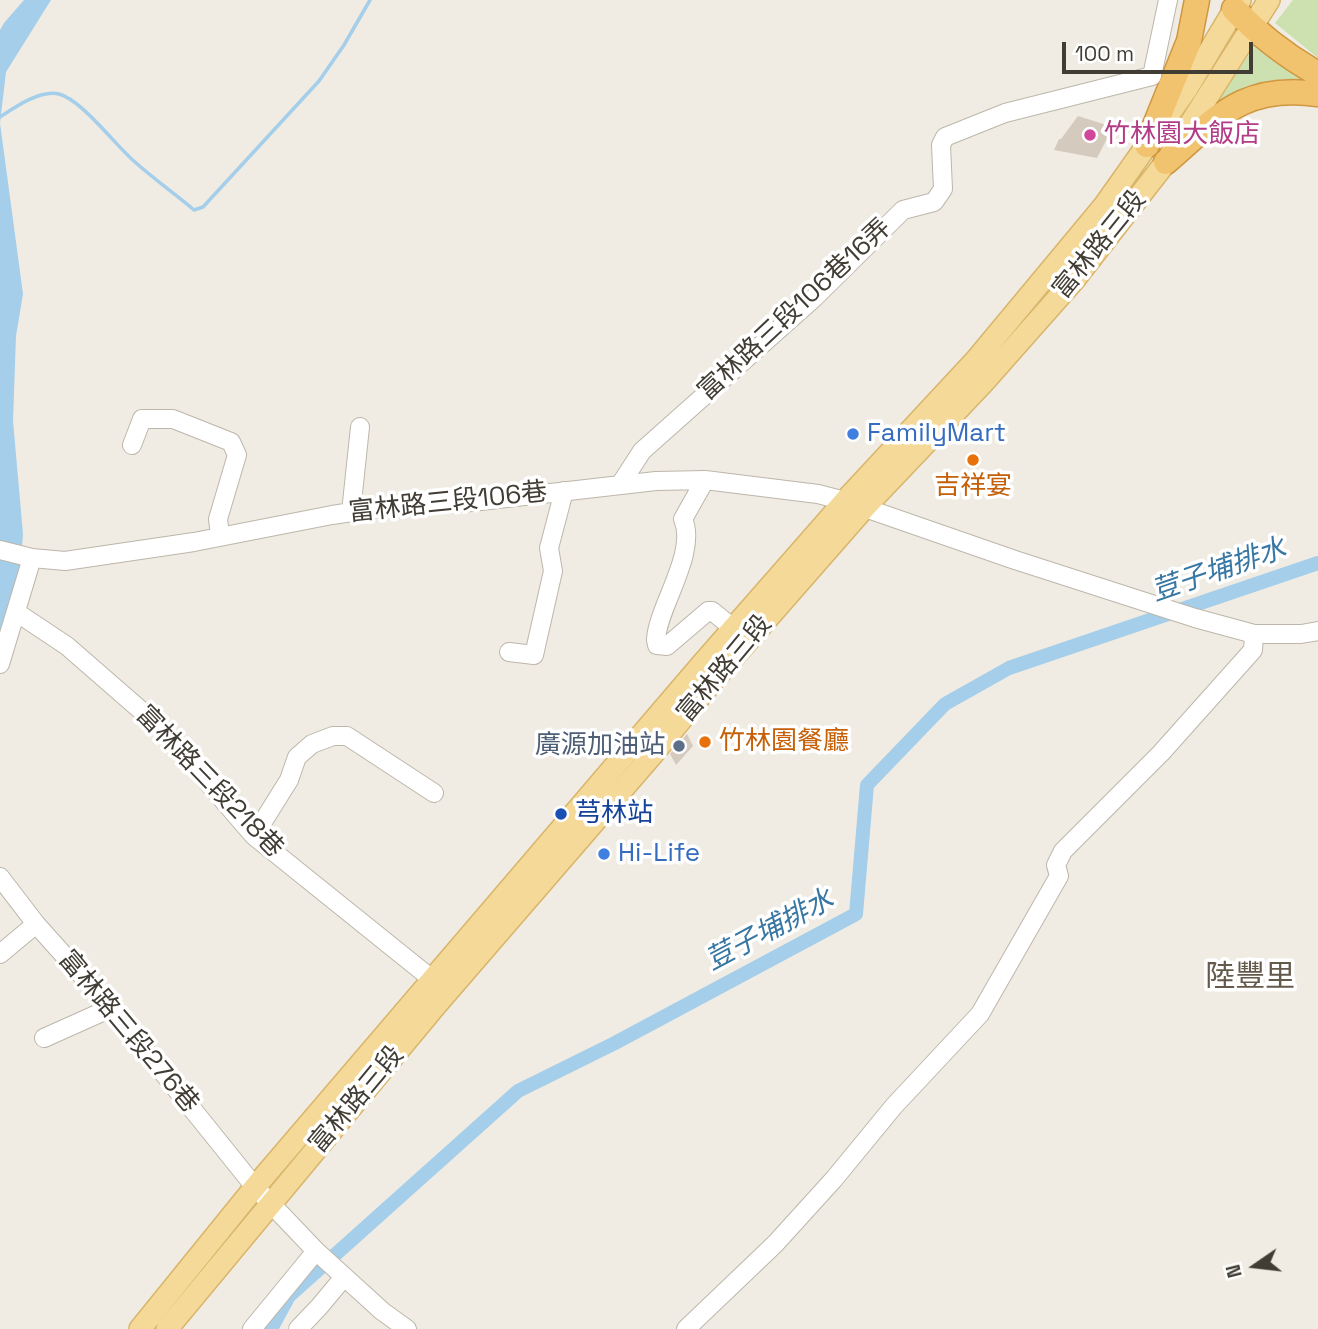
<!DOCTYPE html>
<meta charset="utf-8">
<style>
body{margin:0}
#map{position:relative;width:1318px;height:1329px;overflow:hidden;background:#f0ece4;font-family:"Space Grotesk",sans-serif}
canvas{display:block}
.north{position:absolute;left:1220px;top:1231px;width:70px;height:70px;-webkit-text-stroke:5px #fff;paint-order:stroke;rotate:256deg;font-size:19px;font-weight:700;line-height:28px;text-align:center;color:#413c34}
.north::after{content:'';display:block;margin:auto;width:24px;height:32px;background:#413c34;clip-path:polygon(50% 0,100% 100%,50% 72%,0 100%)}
.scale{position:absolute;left:1062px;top:42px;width:191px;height:32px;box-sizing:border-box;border:4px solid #413c34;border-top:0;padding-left:9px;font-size:21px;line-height:24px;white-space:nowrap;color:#413c34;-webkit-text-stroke:5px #fff;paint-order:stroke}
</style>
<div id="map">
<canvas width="1318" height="1329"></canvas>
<div class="north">N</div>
<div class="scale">100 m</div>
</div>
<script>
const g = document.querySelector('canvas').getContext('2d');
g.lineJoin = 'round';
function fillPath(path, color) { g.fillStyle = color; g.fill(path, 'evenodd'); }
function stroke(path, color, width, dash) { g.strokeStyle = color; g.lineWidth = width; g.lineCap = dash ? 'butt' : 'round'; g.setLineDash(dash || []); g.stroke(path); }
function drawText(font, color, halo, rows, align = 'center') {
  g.font = font + ' "Space Grotesk","Noto Sans TC",sans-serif'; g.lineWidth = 7; g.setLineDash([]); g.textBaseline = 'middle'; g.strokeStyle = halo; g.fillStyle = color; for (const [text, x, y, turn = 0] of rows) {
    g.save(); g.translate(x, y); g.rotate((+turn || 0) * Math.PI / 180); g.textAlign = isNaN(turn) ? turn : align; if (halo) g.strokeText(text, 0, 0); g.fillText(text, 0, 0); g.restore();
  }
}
const green = new Path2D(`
 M 1293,0 L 1318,0 L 1318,58 L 1275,23 Z
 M 1257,43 L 1318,84 L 1282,79 L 1249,85 L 1215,105 Z`);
const water = new Path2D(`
 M 24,0 L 51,0 L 6,72 L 0,123 L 23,294 L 16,336 L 13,421 L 23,534 L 19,583 L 0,642 L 0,30 L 4,23 Z`);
const stream = new Path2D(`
 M 0,117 C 15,107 41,89 59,94 C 82,100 115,145 135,162 C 154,179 175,194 194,210 L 203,207 L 319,81 L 344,45 L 370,0`);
const canal = new Path2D(`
 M 271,1329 L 289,1296 L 518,1091 L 615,1043 L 856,914 L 867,785 L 945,704 L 1009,668 L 1318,563`);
const building = new Path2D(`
 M 1078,116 L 1113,127 L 1097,158 L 1054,150 L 1059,139 L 1061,139 Z
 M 687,734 L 693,746 L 676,765 L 670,754 Z`);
const minor = new Path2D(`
 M 132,445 L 142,419 L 173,419 L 231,442 L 237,455 L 218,519 L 220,535
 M 705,480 L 683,519 C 698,553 657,608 656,640 L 657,645 L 667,646 L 708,611 L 712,611 L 733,628
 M 620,485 L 642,451 L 814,298 L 903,210 L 934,202 L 943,189 L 941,145 L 945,137 L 1005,113 L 1152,76 L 1168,0
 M 351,512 L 360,427
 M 0,550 L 32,558 L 65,561 L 194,542 L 332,515 L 372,509 L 472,502 L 656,481 L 705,480 L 818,494 L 845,501 L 1015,560 L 1195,618 L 1254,634 L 1301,634 L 1318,631
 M 16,612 L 67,646 L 160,727 L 254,836 L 443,988
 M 509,652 L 534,655 L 553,571 L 549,548 L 564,491
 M 0,664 L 32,558
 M 254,836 L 289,780 L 297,757 L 312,744 L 333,736 L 347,736 L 434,793
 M 0,877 L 36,924 L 111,1008 L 255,1187 L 316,1251 L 382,1311 L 407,1329
 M 0,954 L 36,924
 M 44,1038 L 111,1008
 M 252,1329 L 316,1251
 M 298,1329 L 319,1307 L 344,1277
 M 686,1329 L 775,1244 L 834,1179 L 894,1106 L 980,1014 L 1059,876 L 1056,865 L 1063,851 L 1161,753 L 1253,650 L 1254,634`);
const major = new Path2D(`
 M 140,1329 L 255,1187 L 702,664 L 845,501 L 976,360 L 1104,206 L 1186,90 L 1240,0
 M 167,1329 L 436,1005 L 653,754 L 717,676 L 865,507 L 982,384 L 1074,280 L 1166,162 L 1269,0`);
const highway = new Path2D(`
 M 1234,9 C 1259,35 1286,56 1318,74
 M 1147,145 L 1189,41 L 1197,0
 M 1166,162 C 1219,116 1243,84 1318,94`);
const markers = [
 [1090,135,7,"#d1479c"],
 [853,434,7,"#3f7fe0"],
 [973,460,7,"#e8710a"],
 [705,742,7,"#e8710a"],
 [679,746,7,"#5c6f8a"],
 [561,814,7,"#1a4fb4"],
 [604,854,7,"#3f7fe0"]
];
const hotelNames = [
 ["竹林園大飯店",1104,135]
];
const streetNames = [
 ["富林路三段",1100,245,-51],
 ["富林路三段106巷16弄",795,310,-43],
 ["富林路三段106巷",448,503,-6],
 ["富林路三段",725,669,-50],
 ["富林路三段218巷",209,782,46],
 ["富林路三段276巷",128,1032,50],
 ["富林路三段",357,1100,-50]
];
const shopNames = [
 ["FamilyMart",867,434],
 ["Hi-Life",618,854]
];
const foodNames = [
 ["吉祥宴",973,487],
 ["竹林園餐廳",719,742,"left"]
];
const serviceNames = [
 ["廣源加油站",665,746]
];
const transitNames = [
 ["芎林站",575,814]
];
const waterNames = [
 ["荳子埔排水",1219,571,-19],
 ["荳子埔排水",770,931,-28]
];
const quarterNames = [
 ["陸豐里",1250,978]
];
fillPath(green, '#cce1af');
fillPath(water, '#a4cee9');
stroke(stream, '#a4cee9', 3.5);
stroke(canal, '#a4cee9', 14);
fillPath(building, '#d4cabd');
stroke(minor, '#bdb6aa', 20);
stroke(major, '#d8b569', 24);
stroke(highway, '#cf973f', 27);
stroke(minor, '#fff', 18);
stroke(major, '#f5d998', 21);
stroke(highway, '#f1c36e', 24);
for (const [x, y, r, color] of markers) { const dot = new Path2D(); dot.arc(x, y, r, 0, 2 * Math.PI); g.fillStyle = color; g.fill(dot); stroke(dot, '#fff', 2.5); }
drawText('26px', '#b23c85', '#fff', hotelNames, 'left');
drawText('26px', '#413c34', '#fff', streetNames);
drawText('26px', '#366cbe', '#fff', shopNames, 'left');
drawText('26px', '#c56008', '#fff', foodNames);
drawText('26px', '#4e5e75', '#fff', serviceNames, 'right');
drawText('26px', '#164399', '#fff', transitNames, 'left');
drawText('italic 28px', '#3877a3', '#fff', waterNames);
drawText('30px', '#635a4c', '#fff', quarterNames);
</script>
